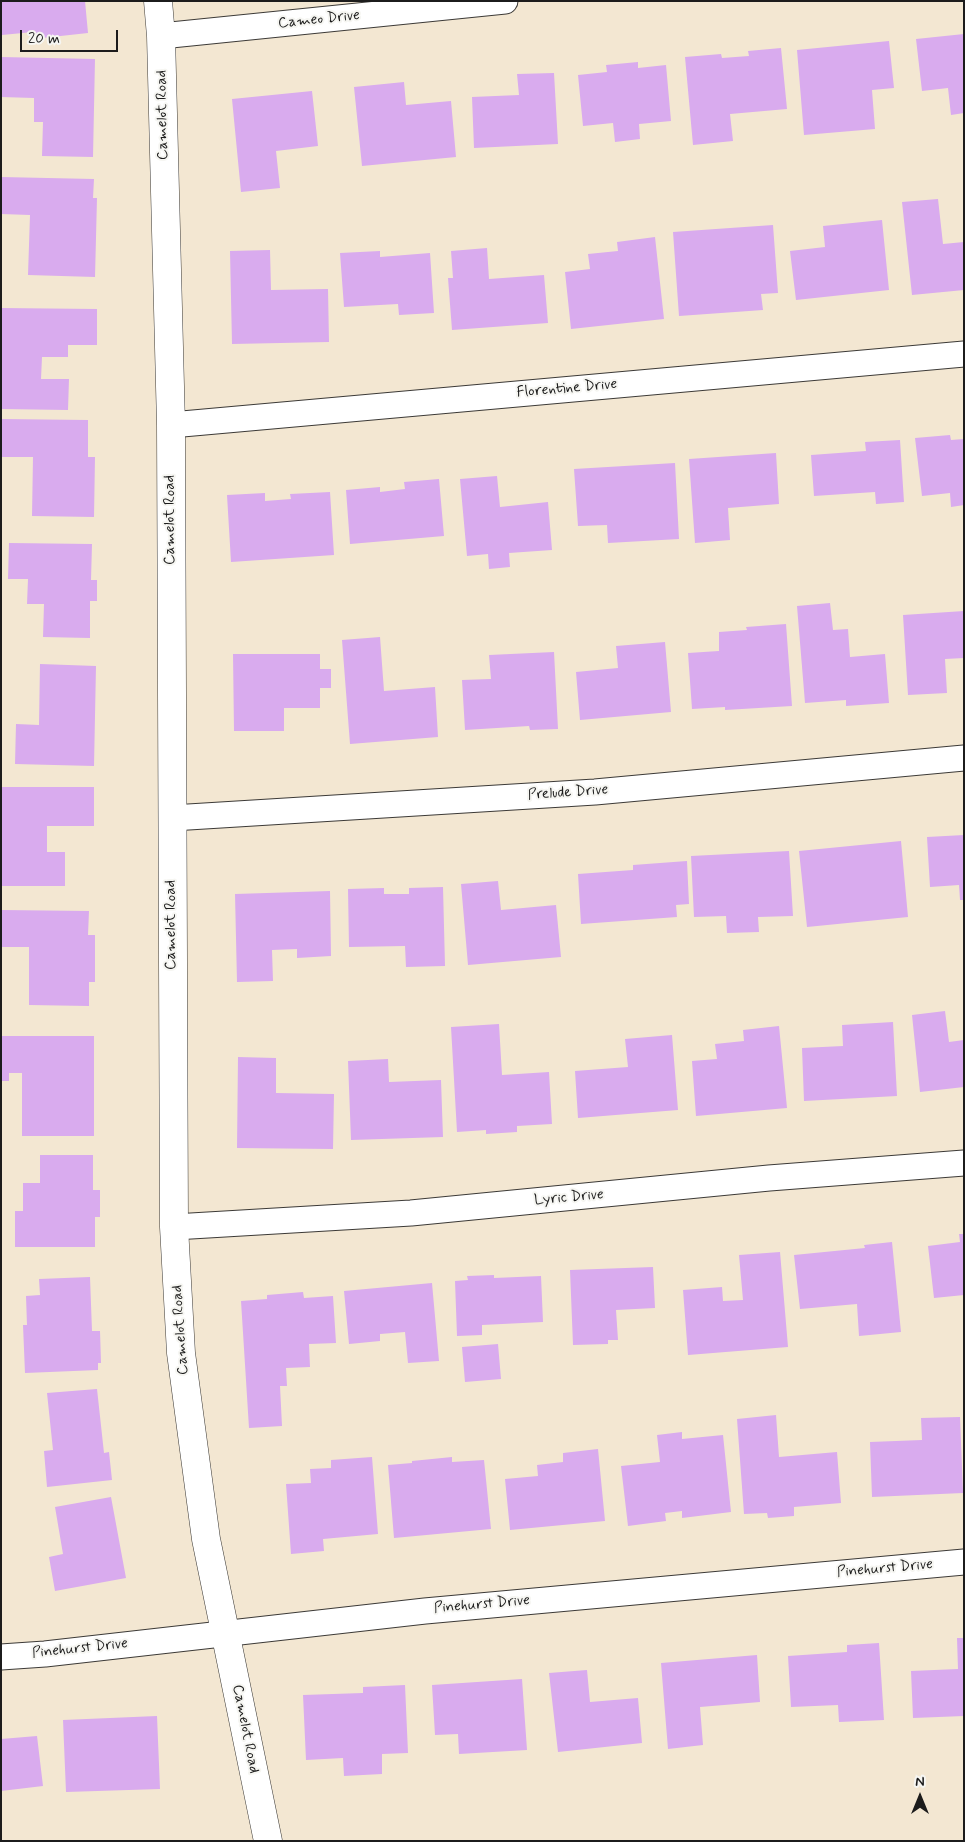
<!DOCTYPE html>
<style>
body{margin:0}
#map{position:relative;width:965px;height:1842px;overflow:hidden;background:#f3e7d2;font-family:Mynerve,sans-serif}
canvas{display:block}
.frame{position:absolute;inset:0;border:2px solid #1c1c1c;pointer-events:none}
.north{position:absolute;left:895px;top:1772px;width:50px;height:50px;-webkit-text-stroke:4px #f6f6f2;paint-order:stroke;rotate:0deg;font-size:14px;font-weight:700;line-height:20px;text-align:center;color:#1c1c1c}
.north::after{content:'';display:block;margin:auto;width:18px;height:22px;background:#1c1c1c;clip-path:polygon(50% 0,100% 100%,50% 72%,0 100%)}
.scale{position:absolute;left:20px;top:30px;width:98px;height:22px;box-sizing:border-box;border:2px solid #1c1c1c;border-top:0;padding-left:6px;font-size:15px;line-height:18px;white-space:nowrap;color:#1c1c1c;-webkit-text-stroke:4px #f6f6f2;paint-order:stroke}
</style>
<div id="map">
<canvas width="965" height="1842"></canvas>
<div class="frame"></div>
<div class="north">N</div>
<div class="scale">20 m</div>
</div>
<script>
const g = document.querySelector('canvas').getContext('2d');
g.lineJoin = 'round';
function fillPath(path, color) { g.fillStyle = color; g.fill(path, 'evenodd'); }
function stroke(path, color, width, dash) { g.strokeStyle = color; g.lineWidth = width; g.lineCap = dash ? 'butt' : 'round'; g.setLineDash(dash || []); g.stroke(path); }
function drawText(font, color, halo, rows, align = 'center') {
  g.font = font + ' Mynerve,sans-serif'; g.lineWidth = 4; g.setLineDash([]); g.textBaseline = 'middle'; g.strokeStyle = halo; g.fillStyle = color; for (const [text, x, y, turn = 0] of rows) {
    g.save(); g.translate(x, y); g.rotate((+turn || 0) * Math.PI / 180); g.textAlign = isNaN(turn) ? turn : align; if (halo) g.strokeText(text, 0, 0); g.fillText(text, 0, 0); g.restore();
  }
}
const building = new Path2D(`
 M 1,1 L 85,1 L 88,33 L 33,39 L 33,32 L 2,35 Z
 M 964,34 L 964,113 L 951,115 L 948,88 L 922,91 L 916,39 Z
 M 889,41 L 894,88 L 872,90 L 875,129 L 804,135 L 797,50 Z
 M 781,48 L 787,109 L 730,114 L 733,141 L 693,145 L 685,57 L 721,54 L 722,58 L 749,56 L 748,51 Z
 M 1,57 L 95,59 L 93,157 L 42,156 L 43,122 L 34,122 L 34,98 L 1,97 Z
 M 638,62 L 638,68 L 666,65 L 671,121 L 639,124 L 640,139 L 615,142 L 613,123 L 583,126 L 578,75 L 607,72 L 606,65 Z
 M 554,73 L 558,144 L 474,148 L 472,97 L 519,95 L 517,74 Z
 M 404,82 L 406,105 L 451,101 L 456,157 L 362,166 L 354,87 Z
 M 312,91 L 318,146 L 276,151 L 280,188 L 241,192 L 232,99 Z
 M 1,177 L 94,179 L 93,198 L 97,198 L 95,277 L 28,275 L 30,215 L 1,214 Z
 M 938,199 L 943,244 L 964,242 L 964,290 L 912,295 L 902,202 Z
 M 882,220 L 889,290 L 796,300 L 790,251 L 825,247 L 823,226 Z
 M 773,225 L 778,293 L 761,294 L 763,310 L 679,316 L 673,232 Z
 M 655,237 L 664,319 L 571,329 L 565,272 L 590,269 L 588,254 L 618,251 L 617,242 Z
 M 487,248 L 489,279 L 544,275 L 548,323 L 452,330 L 448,278 L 453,278 L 451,251 Z
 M 270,250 L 271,290 L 328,289 L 329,342 L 232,344 L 230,251 Z
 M 380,251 L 380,257 L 430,253 L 434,313 L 399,315 L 398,304 L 344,307 L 340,253 Z
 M 1,308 L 97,309 L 97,345 L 68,345 L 68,357 L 42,357 L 41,379 L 69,379 L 68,410 L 1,409 Z
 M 1,419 L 88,420 L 88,457 L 95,457 L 94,517 L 32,516 L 33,457 L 1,457 Z
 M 950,435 L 951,440 L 964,439 L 964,505 L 951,507 L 950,493 L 922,496 L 915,438 Z
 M 900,440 L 904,502 L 876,504 L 875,492 L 814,496 L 811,455 L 866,451 L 865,442 Z
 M 776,453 L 779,504 L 728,508 L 730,540 L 695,543 L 689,459 Z
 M 675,463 L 679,539 L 608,543 L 607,525 L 578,526 L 574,469 Z
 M 497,476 L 500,507 L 548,502 L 552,550 L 509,553 L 510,567 L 489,569 L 488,554 L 467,556 L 460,479 Z
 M 439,479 L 444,536 L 350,544 L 346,490 L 380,487 L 380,492 L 405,489 L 404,482 Z
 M 330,492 L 334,555 L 231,562 L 227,495 L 265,493 L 265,501 L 291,499 L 290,494 Z
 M 9,543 L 92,544 L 91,580 L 97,580 L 97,601 L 90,601 L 90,638 L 43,637 L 44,604 L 27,604 L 28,579 L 8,579 Z
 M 830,603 L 833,630 L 848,629 L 850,657 L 885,654 L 889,703 L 846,706 L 846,700 L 805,703 L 797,606 Z
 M 964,611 L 964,658 L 945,659 L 947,693 L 908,695 L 903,615 Z
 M 786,624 L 792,706 L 725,710 L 725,707 L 692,709 L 688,653 L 719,651 L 719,632 L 747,630 L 746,627 Z
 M 380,637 L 384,691 L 435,687 L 438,737 L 350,744 L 342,640 Z
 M 665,642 L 671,712 L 580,720 L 576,672 L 618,668 L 616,646 Z
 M 554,652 L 558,729 L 530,730 L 529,726 L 465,730 L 462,680 L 491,679 L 489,655 Z
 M 233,654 L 320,654 L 320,669 L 331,669 L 331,688 L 320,688 L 320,708 L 284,708 L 284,731 L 234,731 Z
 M 40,664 L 96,666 L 94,766 L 15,764 L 16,724 L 39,725 Z
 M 1,787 L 94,787 L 94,826 L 47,826 L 47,852 L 65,852 L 65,886 L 1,886 Z
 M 964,835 L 964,900 L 960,900 L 959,885 L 930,887 L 927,837 Z
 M 901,841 L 908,917 L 807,927 L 799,851 Z
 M 789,851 L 793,916 L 758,917 L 759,932 L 727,933 L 726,916 L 694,917 L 691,856 Z
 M 687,861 L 689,904 L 676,905 L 677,917 L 581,924 L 578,874 L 633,870 L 633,865 Z
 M 498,881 L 501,910 L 556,905 L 561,957 L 468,965 L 461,884 Z
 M 443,887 L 445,966 L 406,967 L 405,946 L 349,947 L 348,889 L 384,888 L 384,894 L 409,894 L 409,888 Z
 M 330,891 L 331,956 L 297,958 L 297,949 L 272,950 L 273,981 L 237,982 L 235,894 Z
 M 1,910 L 89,911 L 88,935 L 95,935 L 95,982 L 89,982 L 89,1006 L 29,1005 L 29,947 L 1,947 Z
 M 945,1011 L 949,1042 L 964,1040 L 964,1087 L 920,1092 L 912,1015 Z
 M 893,1022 L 897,1096 L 804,1101 L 802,1048 L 843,1046 L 842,1025 Z
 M 499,1024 L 502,1075 L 549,1072 L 552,1124 L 517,1126 L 517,1132 L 486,1134 L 486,1130 L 457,1132 L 451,1027 Z
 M 779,1026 L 787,1108 L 696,1116 L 692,1061 L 717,1059 L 715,1044 L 744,1041 L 743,1030 Z
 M 672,1035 L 678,1110 L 578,1118 L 575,1071 L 628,1067 L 625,1039 Z
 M 1,1036 L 94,1036 L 94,1136 L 22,1136 L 22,1073 L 9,1073 L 9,1081 L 1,1081 Z
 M 238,1057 L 276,1058 L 276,1093 L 334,1094 L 333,1149 L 237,1148 Z
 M 388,1059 L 389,1082 L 441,1080 L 443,1137 L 351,1140 L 348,1061 Z
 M 40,1155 L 93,1155 L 93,1190 L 100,1190 L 100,1217 L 95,1217 L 95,1247 L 15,1247 L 15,1211 L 23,1211 L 23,1183 L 40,1183 Z
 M 959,1234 L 964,1234 L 964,1295 L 934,1298 L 928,1246 L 960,1242 Z
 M 892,1242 L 901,1332 L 859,1336 L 857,1304 L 800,1309 L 794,1255 L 865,1248 L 864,1245 Z
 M 780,1252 L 788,1347 L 688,1355 L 683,1290 L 722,1287 L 723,1301 L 743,1300 L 739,1255 Z
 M 653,1267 L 655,1308 L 616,1310 L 618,1340 L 608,1340 L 608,1344 L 573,1345 L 570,1270 Z
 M 494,1275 L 494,1278 L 541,1276 L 543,1322 L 482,1325 L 482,1335 L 457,1336 L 455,1281 L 468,1280 L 467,1276 Z
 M 90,1277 L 92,1331 L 100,1331 L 101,1363 L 98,1363 L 98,1370 L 25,1373 L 23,1325 L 27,1325 L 26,1296 L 40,1295 L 39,1279 Z
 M 432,1283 L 439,1361 L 408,1363 L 405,1332 L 380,1334 L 380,1341 L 349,1344 L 344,1291 Z
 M 303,1292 L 304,1298 L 333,1296 L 336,1343 L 309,1344 L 310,1367 L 286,1368 L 287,1386 L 280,1386 L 282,1426 L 249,1428 L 241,1301 L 267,1299 L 267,1295 Z
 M 498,1344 L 501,1379 L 465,1382 L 462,1347 Z
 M 97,1389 L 104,1453 L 109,1452 L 112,1480 L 47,1487 L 44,1451 L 53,1450 L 47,1393 Z
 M 776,1415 L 779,1457 L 837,1452 L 841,1503 L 794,1507 L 794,1516 L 768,1518 L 767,1513 L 744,1514 L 737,1419 Z
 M 960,1417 L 963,1493 L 872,1497 L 870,1442 L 922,1440 L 921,1418 Z
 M 682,1432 L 682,1439 L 723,1435 L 731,1512 L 682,1518 L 682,1511 L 665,1513 L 666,1521 L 628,1526 L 621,1466 L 660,1462 L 657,1435 Z
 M 598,1449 L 605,1521 L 510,1530 L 505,1479 L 538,1476 L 537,1465 L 563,1462 L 563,1453 Z
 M 372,1457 L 378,1534 L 323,1539 L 324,1551 L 291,1554 L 286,1484 L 311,1483 L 310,1469 L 331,1468 L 331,1460 Z
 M 452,1457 L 452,1462 L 484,1460 L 491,1529 L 394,1538 L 388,1465 L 412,1463 L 412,1461 Z
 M 111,1497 L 126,1578 L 55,1591 L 49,1557 L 63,1554 L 55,1507 Z
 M 957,1638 L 964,1638 L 964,1716 L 913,1718 L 911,1671 L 958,1669 Z
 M 879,1643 L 884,1720 L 839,1722 L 838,1705 L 791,1707 L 788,1656 L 847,1652 L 847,1645 Z
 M 757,1655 L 760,1702 L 700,1707 L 703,1745 L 668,1749 L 661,1663 Z
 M 587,1670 L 590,1702 L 638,1698 L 642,1743 L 558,1752 L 549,1673 Z
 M 522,1679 L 527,1750 L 459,1754 L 458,1734 L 435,1735 L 432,1685 Z
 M 405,1685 L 408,1753 L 382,1754 L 382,1774 L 344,1776 L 343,1758 L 306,1760 L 303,1695 L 363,1693 L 363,1687 Z
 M 157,1716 L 160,1789 L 66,1792 L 63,1720 Z
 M 37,1736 L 43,1786 L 1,1791 L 1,1739 Z`);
const street = new Path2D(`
 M 161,36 L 505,1
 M 171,425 L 964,354
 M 172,818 L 595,792 L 964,758
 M 174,1227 L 411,1213 L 769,1178 L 964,1163
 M 1,1657 L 45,1654 L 425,1611 L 964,1562`);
const secondary = new Path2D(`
 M 158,1 L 161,36 L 171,425 L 174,1227 L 181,1353 L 206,1539 L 268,1841`);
const streetNames = [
 ["Cameo Drive",319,20,-6],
 ["Camelot Road",163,115,-91],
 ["Florentine Drive",567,389,-5],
 ["Camelot Road",171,520,-90],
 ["Prelude Drive",568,793,-4],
 ["Camelot Road",172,925,-90],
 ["Lyric Drive",569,1198,-5],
 ["Camelot Road",181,1330,-94],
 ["Pinehurst Drive",885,1569,-5],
 ["Pinehurst Drive",482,1605,-5],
 ["Pinehurst Drive",80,1649,-6],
 ["Camelot Road",245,1729,79]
];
fillPath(building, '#d9abee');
stroke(street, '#3c3a37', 27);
stroke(secondary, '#3c3a37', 29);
stroke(street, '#fff', 25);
stroke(secondary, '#fff', 28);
drawText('15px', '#1c1c1c', '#f6f6f2', streetNames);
</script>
